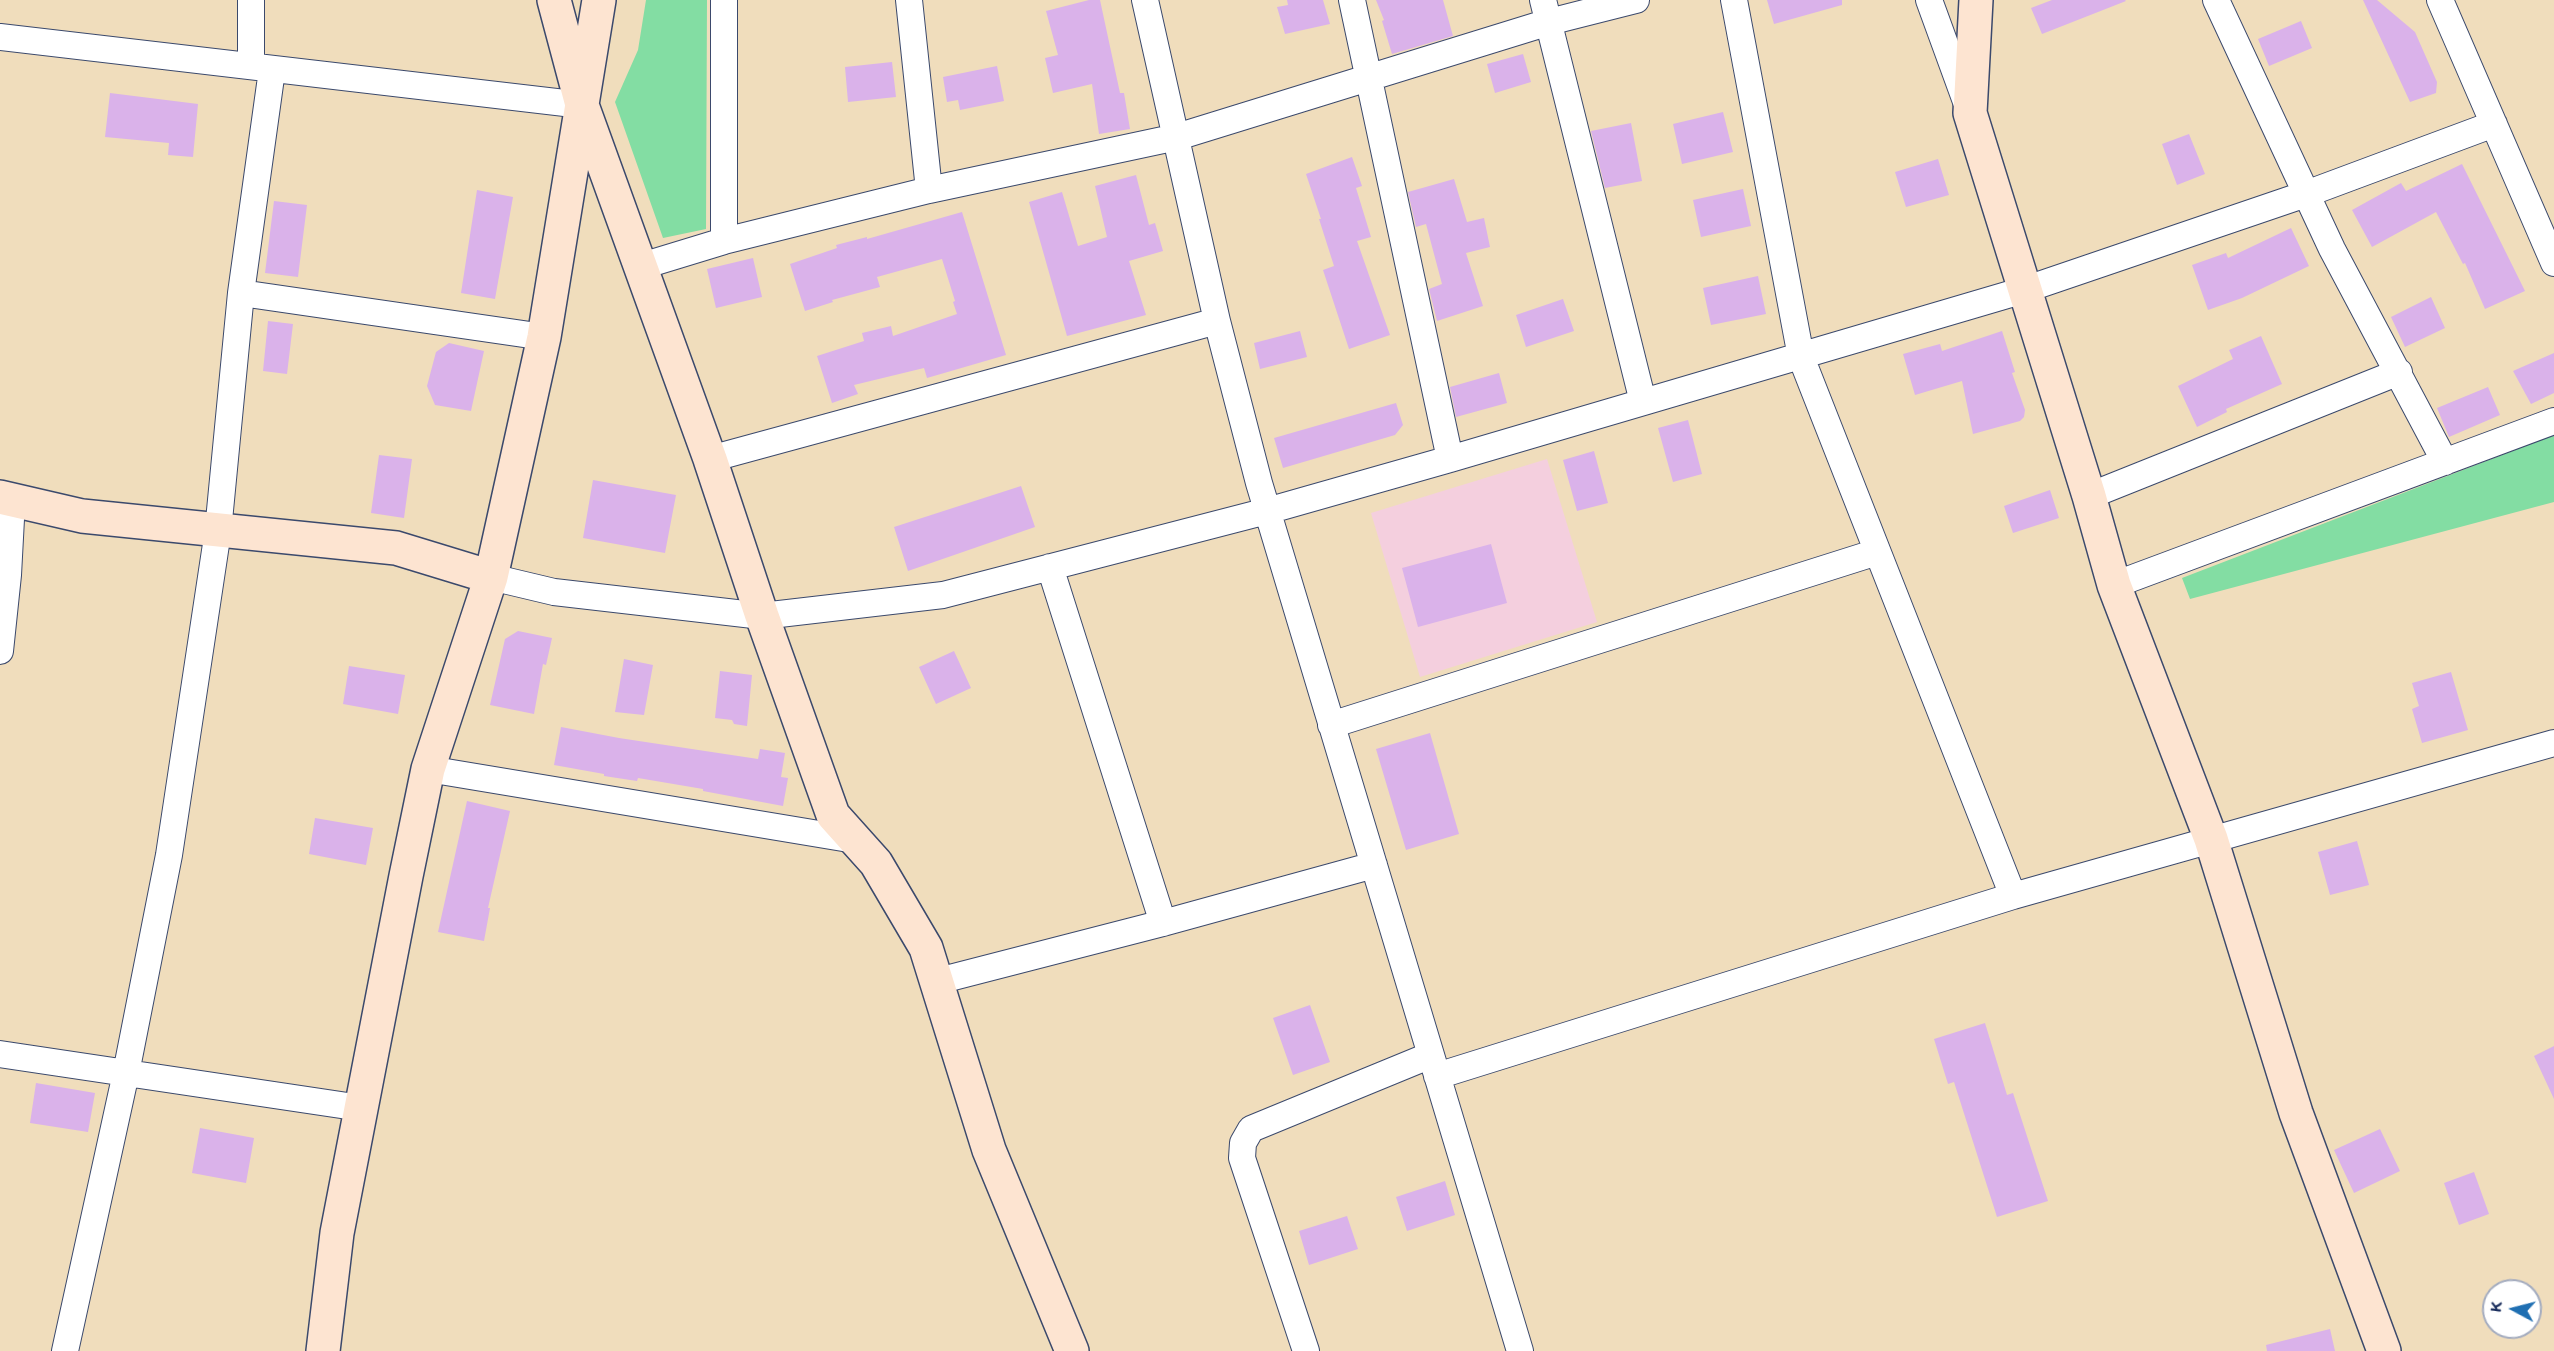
<!DOCTYPE html>
<html>
<head>
<meta charset="utf-8">
<style>
  body { margin:0 }
  #map { position:relative; width:2554px; height:1351px; overflow:hidden; background:#f0ddbc; font-family:Itim,sans-serif }
  canvas { display:block }
  .north { position:absolute; left:2482px; top:1279px; width:60px; height:60px; box-sizing:border-box; background:#fff; border:2px solid #a4acbf; border-radius:50%; rotate:277deg; font-size:16px; font-weight:700; line-height:24px; text-align:center; color:#1b2f5e }
  .north::after { content:''; display:block; margin:auto; width:21px; height:27px; background:#1f6fb2; clip-path:polygon(50% 0,100% 100%,50% 72%,0 100%) }
</style>
</head>
<body>
<div id="map">
<canvas width="2554" height="1351"></canvas>
<div class="north">K</div>
</div>
<script>
const g = document.querySelector('canvas').getContext('2d');
g.lineJoin = 'round';
function fill(path, color) { g.fillStyle = color; g.fill(path, 'evenodd'); }
function stroke(path, color, width, dash) { g.strokeStyle = color; g.lineWidth = width; g.lineCap = dash ? 'butt' : 'round'; g.setLineDash(dash || []); g.stroke(path); }
fill(new Path2D(`
  M1547,459l50,163 -177,55 -49,-164z`), '#f4cfde');
fill(new Path2D(`
  M646,0h61l-1,229 -43,9 -48,-136 23,-52z
  M2554,435v67l-364,97 -8,-21z`), '#83dda3');
fill(new Path2D(`
  M1089,0h11l20,93h4l6,36 -31,5 -7,-50 -39,9 -8,-35 13,-3 -12,-44z
  M1287,0h36l7,24 -45,10 -8,-27 11,-2z
  M1376,0h67l10,36 -61,18 -10,-33 2,-1z
  M1767,0h75v5l-68,19z
  M2052,0h73l1,1 -84,33 -11,-26z
  M2363,0h14l38,32 22,50 -1,11 -26,9z
  M2301,21l11,27 -43,18 -11,-27z
  M1523,54l8,28 -36,11 -8,-29z
  M892,62l4,35 -48,5 -3,-35z
  M997,66l7,35 -44,9 -2,-10 -11,2 -4,-25z
  M110,93l88,11 -5,53 -25,-2 1,-12 -64,-6z
  M1723,112l10,40 -51,12 -9,-40z
  M1631,123l11,58 -37,7 -14,-57z
  M2189,134l16,40 -28,11 -15,-41z
  M1352,157l10,29 -6,2 15,49 -14,4 33,94 -41,14 -26,-79 11,-4 -15,-47h2l-15,-45z
  M1938,159l11,36 -43,12 -11,-35z
  M2462,164l63,127 -40,18 -20,-46 -2,1 -27,-52 -64,35 -20,-37 49,-27 5,8z
  M1136,175l13,50 6,-2 8,28 -34,10 17,54 -79,21 -38,-134 33,-10 16,54 29,-9 -12,-51z
  M1454,179l13,43 17,-4 6,29 -24,6 17,53 -46,15 -8,-32 13,-5 -16,-60 -10,3 -8,-35z
  M1743,189l8,37 -50,11 -8,-37z
  M477,190l36,7 -18,102 -34,-6z
  M274,201l33,4 -9,72 -33,-4z
  M962,212l44,143 -79,23 -3,-10 -70,17 4,9 -26,9 -15,-47 47,-15 -2,-8 29,-7 2,10 64,-22 -4,-12 2,-1 -13,-42 -65,18 3,10 -48,13 1,2 -28,9 -15,-47 47,-16 -1,-3 31,-8v2z
  M2291,228l18,38 -67,32 -34,12 -16,-45 34,-12 2,5z
  M753,258l9,39 -46,11 -9,-39z
  M1758,276l8,38 -55,11 -8,-37z
  M2431,297l14,31 -40,19 -14,-30z
  M1563,299l11,32 -48,16 -10,-32z
  M268,321l25,3 -6,50 -24,-3z
  M1300,331l7,26 -47,12 -6,-26z
  M2002,331l13,41 -3,1 13,37 -1,7 -4,4 -47,13 -11,-53 -47,14 -12,-41 37,-10 2,7z
  M2261,336l21,48 -56,25 1,3 -30,15 -19,-41 55,-27 -4,-9z
  M449,343l35,8 -13,60 -36,-6 -8,-19 9,-34z
  M2554,353v40l-23,11 -18,-33z
  M1499,373l8,30 -51,14 -6,-30z
  M2488,387l12,28 -51,22 -12,-29z
  M1396,403l7,22 -8,10 -112,33 -9,-30z
  M1688,420l14,54 -29,8 -15,-54z
  M1594,451l14,52 -31,8 -14,-51z
  M379,455l33,4 -8,59 -33,-5z
  M593,480l83,15 -11,58 -82,-15z
  M1021,486l14,41 -127,44 -14,-44z
  M2050,490l9,28 -46,15 -9,-27z
  M1491,544l16,59 -89,24 -16,-59z
  M518,631l34,7 -6,27 -3,-1 -9,50 -44,-9 15,-66z
  M954,651l17,37 -35,16 -17,-37z
  M624,659l29,6 -9,50 -29,-3z
  M349,666l56,9 -7,39 -55,-10z
  M720,671l32,4 -5,51 -13,-2 -2,-4 -17,-2z
  M2451,672l17,58 -46,13 -10,-34 7,-3 -7,-23z
  M561,727l58,11 139,21 2,-10 25,4 -4,24 7,1 -5,28 -80,-15v-2l-65,-11 -1,3 -33,-5v-2l-50,-9z
  M1430,733l29,101 -53,16 -30,-101z
  M467,801l43,10 -22,97h2l-6,33 -46,-9z
  M315,818l58,10 -7,37 -57,-11z
  M2357,841l12,44 -39,10 -12,-43z
  M1310,1005l20,57 -37,13 -20,-57z
  M1985,1023l22,72 6,-2 35,108 -51,16 -43,-135 -6,2 -14,-45z
  M2554,1046v53l-20,-43z
  M36,1083l59,10 -7,39 -58,-9z
  M200,1128l54,10 -8,45 -54,-10z
  M2380,1129l20,42 -46,22 -20,-43z
  M2474,1172l15,42 -30,11 -15,-42z
  M1445,1181l10,34 -48,16 -11,-34z
  M1347,1216l11,33 -49,16 -10,-34z
  M2330,1329l5,22h-68l-1,-6z`), '#dab2ea');
const street = new Path2D(`
  M909,0l20,190
  M1145,0l72,321 42,162 261,868
  M1352,0l98,459
  M1543,0l100,402
  M1734,0l67,357 212,539
  M1929,0l39,107
  M2216,0l116,249 113,213
  M2440,0l114,263
  M0,37l582,68
  M251,66v-66
  M724,241v-241
  M642,266l82,-25 205,-51 248,-53 372,-115 87,-22
  M241,293l303,44
  M710,459l507,-138
  M2089,496l310,-124
  M1050,567l113,356
  M491,577l63,15 208,24 181,-21 324,-84 183,-52 574,-169 282,-96 188,-70
  M2114,585l440,-164
  M0,651l8,-76 4,-75
  M1331,725l546,-173
  M428,769l427,71
  M938,981l225,-58 211,-58
  M0,1054l361,54
  M1437,1076l576,-180 541,-153
  M65,1351l61,-278 43,-218 49,-324 23,-238 31,-223
  M1306,1351l-64,-193 1,-15 8,-14 180,-74`);
const secondary = new Path2D(`
  M554,0l28,105 128,354 52,157 71,199 43,48 50,85 63,202 83,201
  M1976,0l-6,113 119,383 25,89 97,254 85,274 88,238
  M0,497l82,19 314,32 95,29
  M323,1351l14,-118 69,-357 22,-107 63,-192 53,-240 55,-337`);
stroke(street, '#3b496c', 28);
stroke(secondary, '#3b496c', 36);
stroke(street, '#fff', 26);
stroke(secondary, '#fde4d1', 33);
</script>
</body>
</html>
